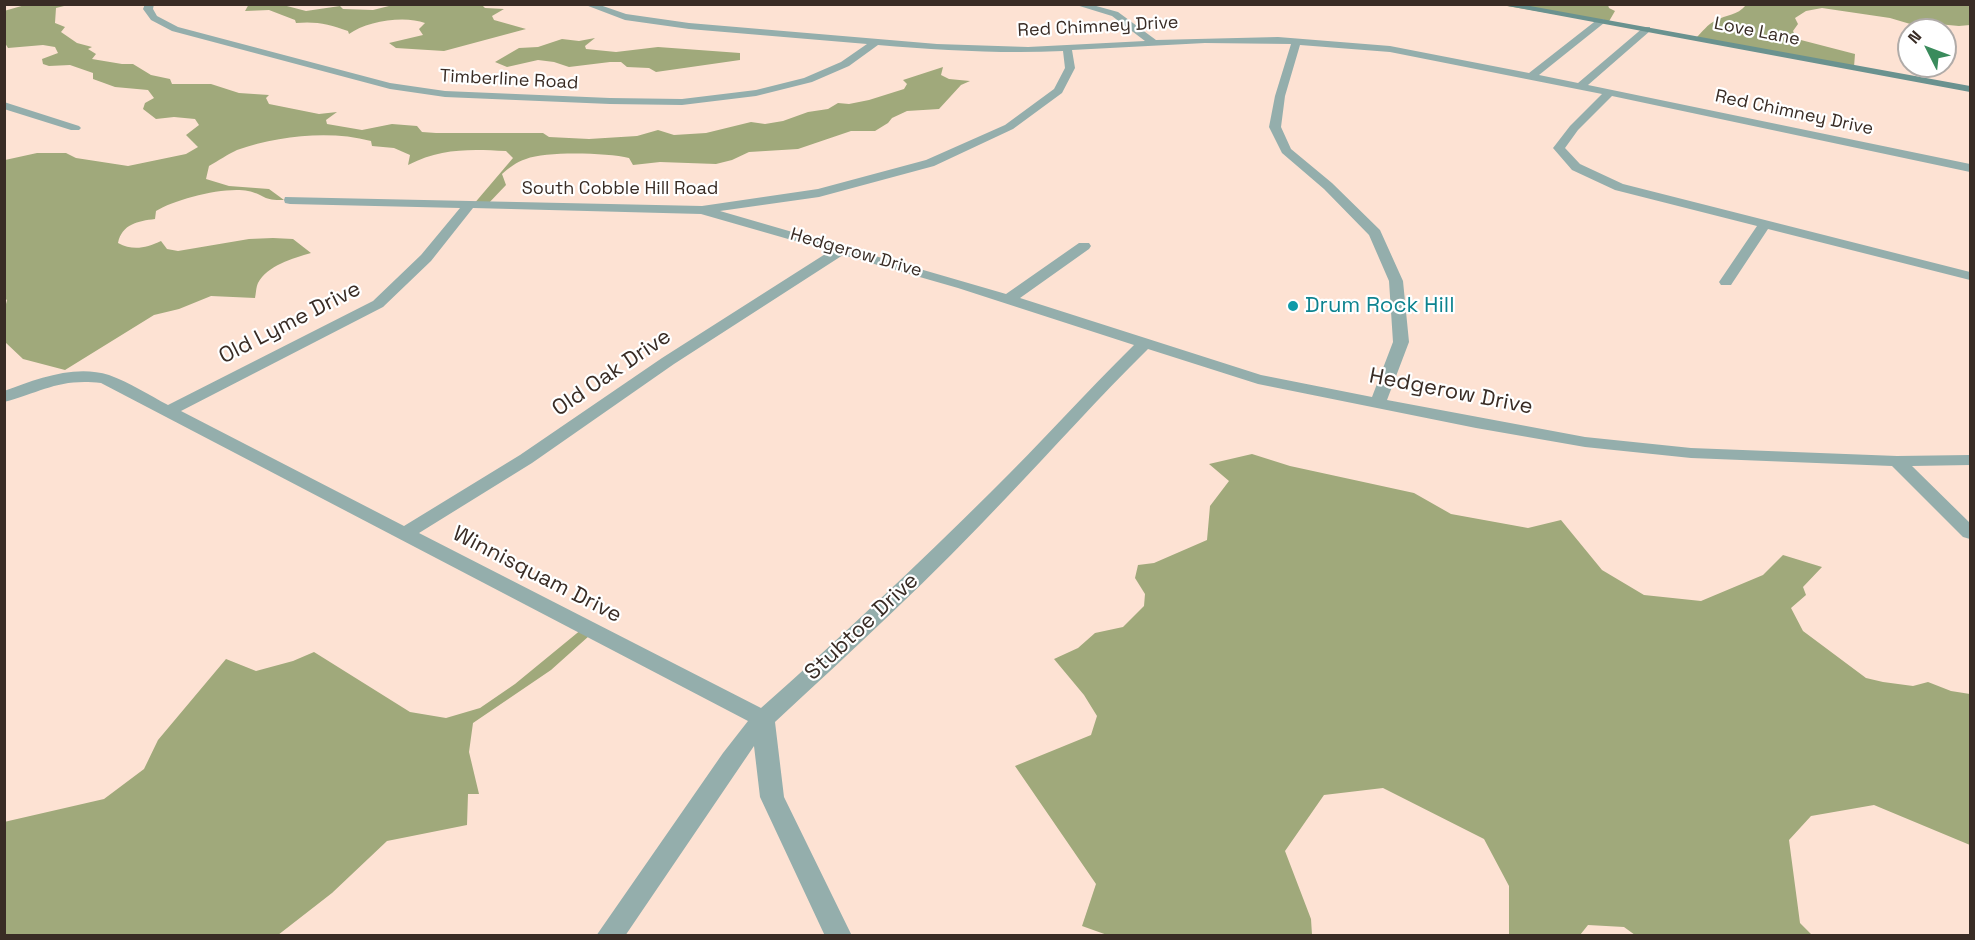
<!DOCTYPE html>
<html>
<head>
<meta charset="utf-8">
<style>
  body { margin:0 }
  #map { position:relative; width:1975px; height:940px; overflow:hidden; background:#fde2d3; font-family:"Space Grotesk",sans-serif }
  canvas { display:block }
  .frame { position:absolute; inset:0; border:6px solid #392c25; pointer-events:none }
  .north { position:absolute; left:1897px; top:18px; width:60px; height:60px; box-sizing:border-box; background:#fff; border:2px solid #b0aba8; border-radius:50%; rotate:312deg; font-size:16px; font-weight:700; line-height:24px; text-align:center; color:#392c25 }
  .north::after { content:''; display:block; margin:auto; width:21px; height:27px; background:#3a8b5c; clip-path:polygon(50% 0,100% 100%,50% 72%,0 100%) }
</style>
</head>
<body>
<div id="map">
<canvas width="1975" height="940"></canvas>
<div class="frame"></div>
<div class="north">N</div>
</div>
<script>
const g = document.querySelector('canvas').getContext('2d');
g.lineJoin = 'round';
function fill(path, color) { g.fillStyle = color; g.fill(path, 'evenodd'); }
function stroke(path, color, width, dash) { g.strokeStyle = color; g.lineWidth = width; g.lineCap = dash ? 'butt' : 'round'; g.setLineDash(dash || []); g.stroke(path); }
function drawText(font, color, halo, rows, align = 'center') {
  g.font = font + ' "Space Grotesk",sans-serif'; g.lineWidth = 4.5; g.setLineDash([]); g.textBaseline = 'middle'; g.strokeStyle = halo; g.fillStyle = color; for (const [text, x, y, turn = 0] of rows) {
    g.save(); g.translate(x, y); g.rotate((+turn || 0) * Math.PI / 180); g.textAlign = isNaN(turn) ? turn : align; if (halo) g.strokeText(text, 0, 0); g.fillText(text, 0, 0); g.restore();
  }
}
fill(new Path2D(`
  M249,4l34,1 23,6 34,-5 3,3 30,1 24,-6 85,1 3,3 19,1 -12,7 2,4 32,9 -82,22 -48,-3 -7,-5 34,-8 -4,-6 6,-6c-20,-8 -59,-2 -76,11l-1,-3c-18,-7 -33,-10 -52,-8l-1,-3 -26,-10 -24,1z
  M25,5h43l-12,3 -1,15 10,4 -4,5 16,11 15,4 -4,2 8,5 -4,5 30,5h11l18,11 19,4 2,5h39l28,9 30,2 -3,3 3,6 50,10 18,-2 -11,8 1,4 35,6 30,-6 25,2 5,6 14,1h107l6,4 40,2 48,-3 21,-6 16,5 32,-2 45,-11 14,2 18,-3 25,-9 20,-3 10,-6 11,1 20,-4 35,-11 3,-5 -4,-4 40,-13 -2,8 8,4 21,2 -9,4 -22,24 -32,2 -15,7 -4,5 -13,8h-24l-53,18 -49,3 -17,8 -16,4 -56,-2 -27,3 -4,-7c-22,-5 -82,-7 -103,1 -10,3 -17,9 -24,15l4,11 -20,21 -13,-1 40,-47 -7,-7c-36,-2 -65,-3 -98,14l2,-10 -16,-7 -22,-2 -1,-5c-42,-11 -93,-5 -134,9 -9,4 -19,11 -28,16l-3,13 23,7 40,3 15,11c-22,1 -20,-6 -36,-9 -22,-5 -73,8 -92,20l-1,8c-17,2 -33,5 -37,24 15,8 28,5 43,-2l6,8 11,2 71,-12 24,-1 20,1 18,14c-18,5 -44,13 -53,30 -2,4 -2,11 -3,15l-44,-2 -32,13 -25,6 -89,55 -42,-11 -18,-17v-34l2,-8 -3,-2 1,-138 32,-7h29l10,5 52,8 58,-12 12,-7 -12,-12 13,-10 -4,-6 -21,-2 -18,2 -13,-10 2,-6 9,-5 -6,-8 -33,-3 -22,-8v-6l-23,-8 -21,1 -6,-2 -1,-5 16,-6 -3,-6 -12,-2 -35,3 -3,-5 -1,-32z
  M1501,5h107l1,3 6,3 -7,12z
  M1746,5h224v20l-11,1 -32,-3 -10,3 -27,-8 -68,-10 -16,3 -11,7 3,6 -5,7 4,8 58,15 -1,13 -158,-29c6,-6 12,-14 19,-17 12,-7 22,-5 31,-16z
  M595,38l-10,8 1,3 30,3 42,-5 82,6v7l-84,12 -7,-4 -22,-1 -6,-5h-11l-41,5 -15,-5 -16,-2 -31,7 -12,-5 24,-14 19,-1 24,-8 17,2z
  M1252,454l38,12 124,27 37,21 77,14 33,-8 41,50 42,25 57,6 62,-26 20,-20 39,12 -19,20 3,8 -15,13 12,23 63,47 17,4 30,4 15,-4 23,9 19,3v151l-96,-40 -63,11 -22,24 11,83 12,12h-177l-11,-8 -36,-2 -8,10h-71v-49l-25,-47 -101,-51 -59,7 -39,56 26,68 1,16 -202,1 -28,-10 14,-42 -81,-118 76,-31 6,-19 -13,-21 -30,-36 24,-11 17,-15 28,-6 21,-21 1,-12 -10,-16 3,-13 16,-2 53,-23 3,-34 19,-25 -20,-17z
  M582,629l7,7 -38,34 -78,53 -4,29 10,42h-11l-1,31 -80,16 -55,52 -54,42h-273l-1,-113 100,-23 40,-30 14,-29 68,-81 30,12 37,-10 21,-9 96,60 36,6 34,-10 35,-24z`), '#a0a97b');
fill(new Path2D(`
  M145,4h9l-1,5 4,7 21,11 212,56 55,8 165,7 72,1 74,-9 48,-12 37,-16 26,-18 -178,-15 -64,-9 -42,-16h14l29,10 63,9 248,21 91,3 117,-6 -33,-25 -39,-12h16l29,8 38,28 122,-3 112,9 139,27 69,-54h6v4l-65,52 39,8 66,-56h6v4l-62,54 382,79v8l-358,-76 -34,34 -13,18 15,16 43,20 347,88v8l-202,-51 -37,56h-10l-2,-3 38,-56 -142,-36 -43,-20 -19,-22 17,-22 32,-32 -212,-42 -90,-7 -15,51 -4,31 10,22 41,34 48,47 23,51 6,61 -22,58 198,37 106,11 206,8 73,-1v10l-58,1 58,57v16l-7,-2 -71,-71 -201,-8 -106,-11 -109,-19 -218,-44 -110,-35c-49,48 -94,99 -141,148 -74,79 -153,152 -232,225l9,75 68,139h-27l-65,-139 -6,-51 -129,190h-29l127,-183 25,-32 -647,-338c-42,-5 -59,9 -97,19v-11c32,-12 71,-27 105,-16 20,7 40,20 59,30l205,-104 48,-46 39,-47 -170,-4 -5,-1 -1,-3 1,-3 417,9 116,-17 108,-29 79,-35 49,-36 11,-21 -2,-17c-62,3 -123,-1 -185,-6l-29,21 -37,16 -56,14 -74,9 -72,-1 -165,-7 -55,-8 -218,-58 -21,-11 -8,-11zM1205,43l86,1 -16,52 -6,31 13,26 42,36 45,46 20,46 4,61 -21,55 -111,-22 -241,-77 69,-49 2,-3 -2,-3h-10l-73,51 -286,-83 99,-14 115,-31 79,-37 49,-36 13,-25 -3,-18zM473,208l228,6 129,37 -168,107 -142,97 -116,71 -223,-115 202,-104 48,-46zM843,255l115,33 176,57c-49,48 -94,99 -143,147 -75,74 -151,146 -230,216l-342,-175 113,-70 142,-99z
  M4,102l75,24 2,2 -2,2h-8l-67,-21z`), '#94aeac');
fill(new Path2D(`
  M1497,4h22l451,82v6z`), '#6a928f');
for (const [x, y, r, color] of [
  [1293,306,6,"#0f9aa8"]
]) { const dot = new Path2D(); dot.arc(x, y, r, 0, 2 * Math.PI); g.fillStyle = color; g.fill(dot); stroke(dot, '#fff', 2); }
drawText('18px', '#392c25', '#fff', [
  ["Red Chimney Drive",1098,27,-3],
  ["Love Lane",1757,32,11],
  ["Timberline Road",509,80,3],
  ["Red Chimney Drive",1794,113,12],
  ["South Cobble Hill Road",620,189],
  ["Hedgerow Drive",856,253,16]
]);
drawText('22px', '#0d838f', '#fff', [
  ["Drum Rock Hill",1305,306]
], 'left');
drawText('22px', '#392c25', '#fff', [
  ["Old Lyme Drive",290,323,-27],
  ["Old Oak Drive",612,373,-34],
  ["Hedgerow Drive",1451,392,11],
  ["Winnisquam Drive",537,575,27],
  ["Stubtoe Drive",862,627,-43]
]);
</script>
</body>
</html>
